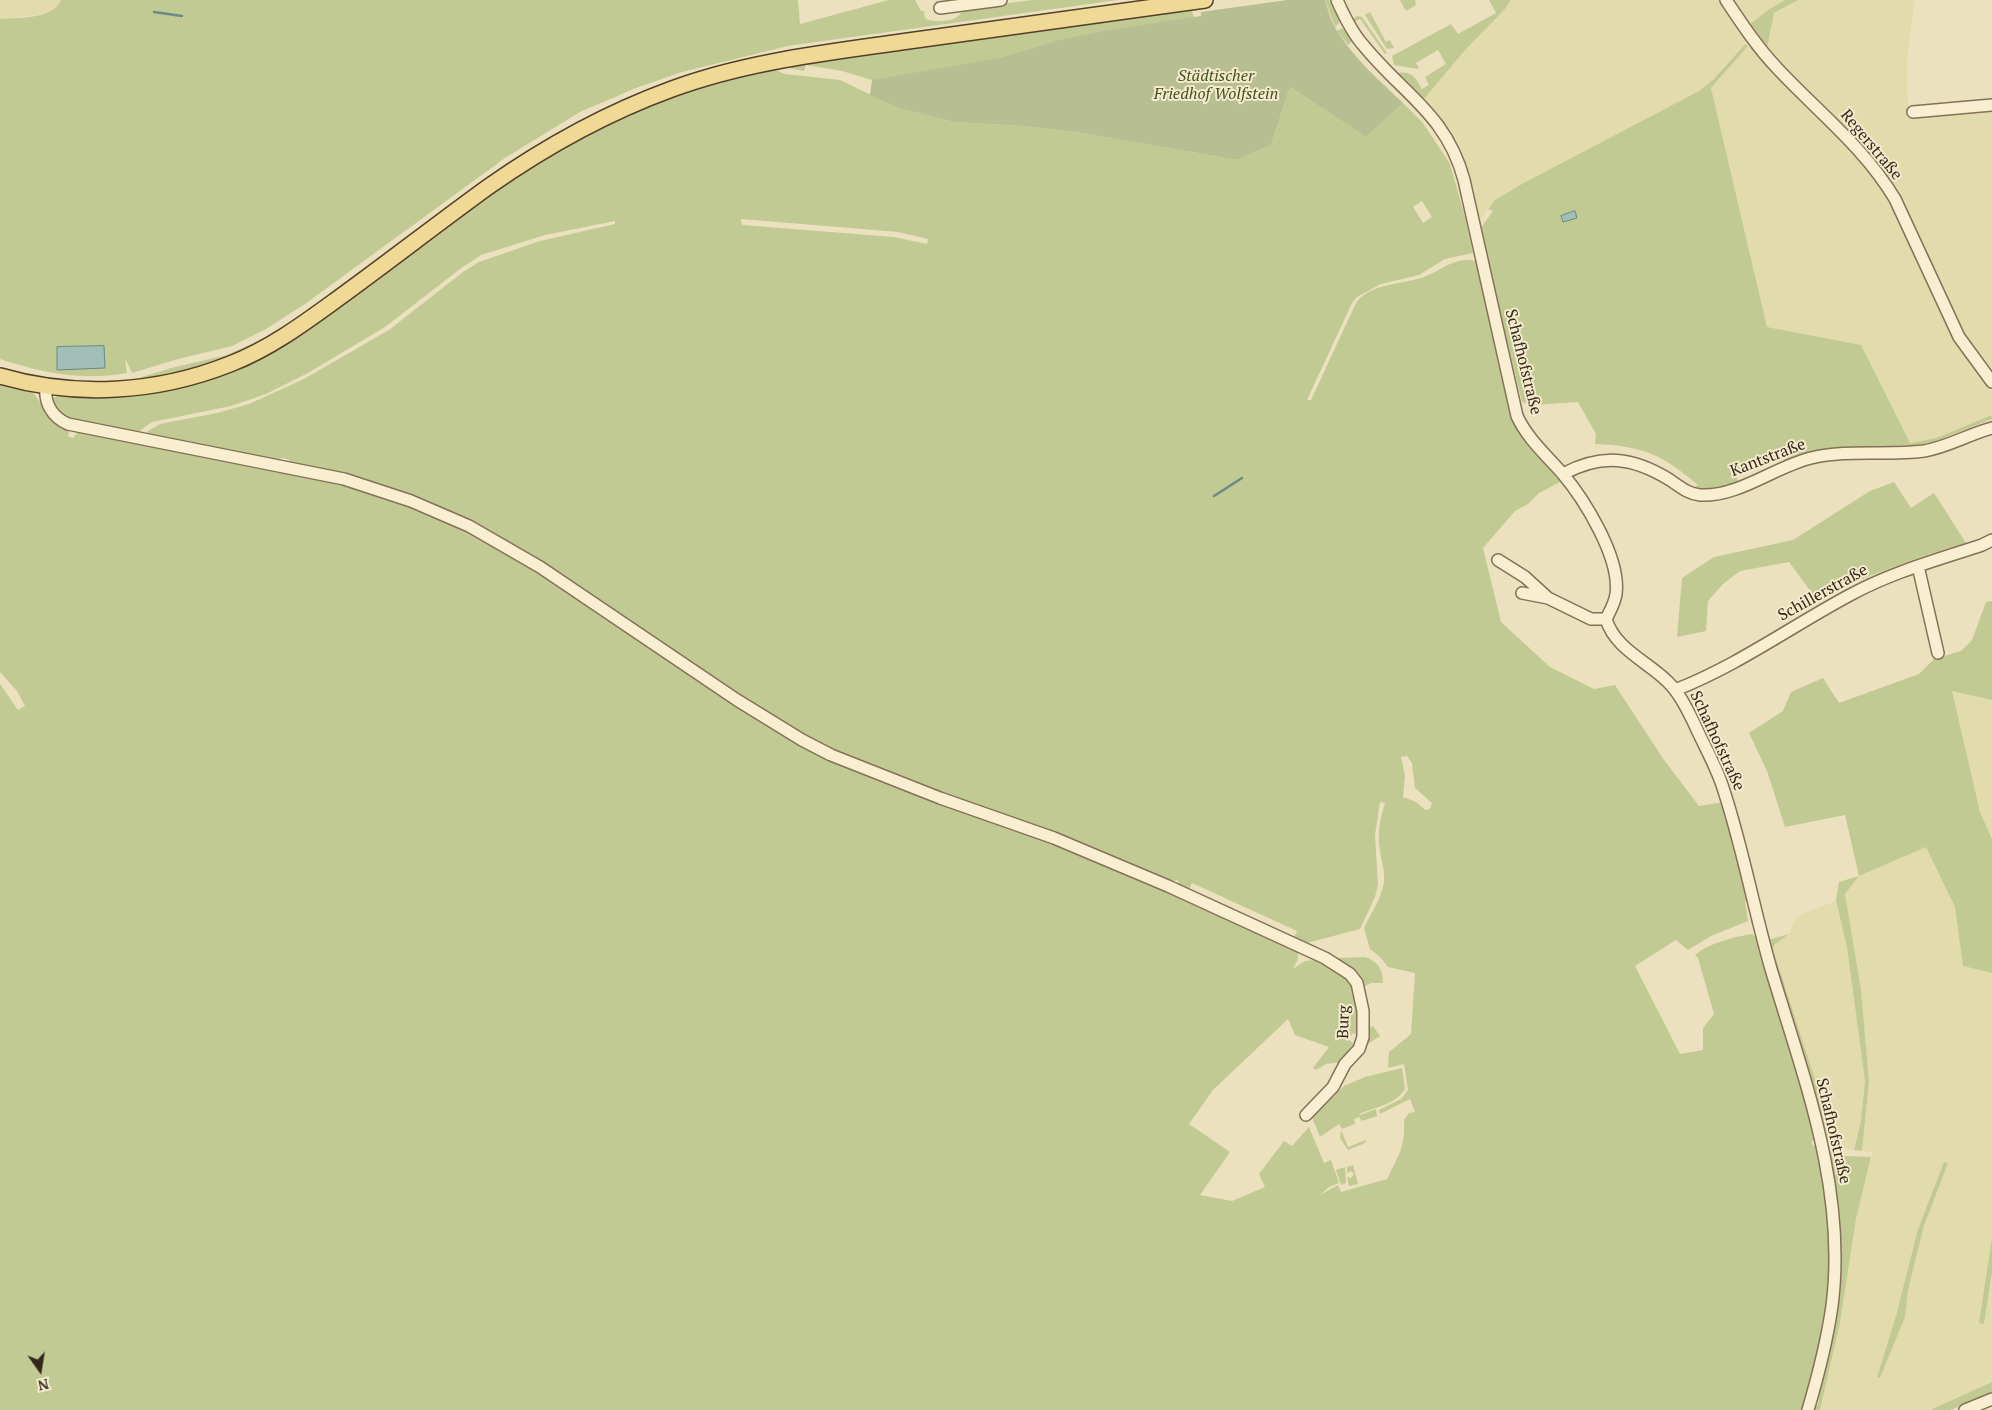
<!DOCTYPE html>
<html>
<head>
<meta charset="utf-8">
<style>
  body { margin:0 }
  #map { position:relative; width:1992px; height:1410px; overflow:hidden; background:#ece1be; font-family:"PT Serif",serif }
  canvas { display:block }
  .north { position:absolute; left:15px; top:1345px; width:50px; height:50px; -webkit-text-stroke:4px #f4ebcd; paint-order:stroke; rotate:167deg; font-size:14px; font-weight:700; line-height:20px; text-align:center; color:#34281c }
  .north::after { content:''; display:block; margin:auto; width:18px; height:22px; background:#34281c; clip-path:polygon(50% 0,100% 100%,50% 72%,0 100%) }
</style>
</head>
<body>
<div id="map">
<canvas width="1992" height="1410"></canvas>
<div class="north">N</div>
</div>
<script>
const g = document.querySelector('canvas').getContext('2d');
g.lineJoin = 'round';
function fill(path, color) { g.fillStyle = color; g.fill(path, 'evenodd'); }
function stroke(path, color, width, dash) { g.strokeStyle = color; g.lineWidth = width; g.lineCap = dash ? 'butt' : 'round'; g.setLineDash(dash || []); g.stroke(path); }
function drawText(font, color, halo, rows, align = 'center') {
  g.font = font + ' "PT Serif",serif'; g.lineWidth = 4; g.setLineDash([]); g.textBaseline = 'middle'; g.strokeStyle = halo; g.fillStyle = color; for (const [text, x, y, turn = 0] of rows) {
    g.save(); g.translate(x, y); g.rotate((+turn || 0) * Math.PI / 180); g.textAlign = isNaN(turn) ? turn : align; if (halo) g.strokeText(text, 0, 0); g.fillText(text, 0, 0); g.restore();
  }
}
fill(new Path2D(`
  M0,0h61l-5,8 -7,4 -12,3 -37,4z
  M1511,0h209l26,38v4l-32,37 -15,12 -193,102 -16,12 -11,17 -12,-55 -6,-19 -10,-18 -28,-30 43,-51 39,-40z
  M1733,0h52l-17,10 -19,15z
  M1798,0h117l-8,57v33l3,26 82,-7v265l-21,-28 -16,-28 -49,-110 -25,-43 -18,-21 -96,-96 7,-35z
  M1749,45l3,1 31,37 61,61 34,39 12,21 25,50 32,72 14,24 31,42v23l-56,23 -26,5 -49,-98 -94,-18 -56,-239z
  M1952,691l40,9v139l-12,-27z
  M1926,847l29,60 8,59 29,7v265l-12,85 4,1 8,-52v110l-62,28h-110l20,-87 16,-104 17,-67 -11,-1 7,-70 -8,-91 -16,-95 14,-19zM1944,1162l4,2 -24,62 -16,64 -3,27 -25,61 -3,-2 19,-60 22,-87z
  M1836,901l11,46 18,134 -4,40 -7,29 -12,-2 -8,-4 -5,-21 -56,-175 1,-3 15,-11 6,-15 7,-5z`), '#e2dbac');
fill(new Path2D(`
  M61,0h737l2,24 89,-24h26l6,11h3l1,7c6,5 27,4 33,-2 3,-2 4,-5 5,-7l69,-9h86l-330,46 -106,26 -46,16 -56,24 -75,46 -200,146 -39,25 -34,17 -54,13 -46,14 -7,-15 2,15c-46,8 -83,0 -127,-14v-340c19,-2 52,1 61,-19z
  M1325,0h4l11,22 -5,5z
  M1400,0h15l1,5 -10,6z
  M1489,0h22l-6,9 -39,40 -43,51 -28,-26c16,-5 20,3 27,15l7,-4 -4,-8 21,-13 -8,-14 -22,13 3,5 -2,1 -23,-4 -2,-9 59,-32 7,10 38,-21z
  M1785,0h13l-24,13 -7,35 -18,-23 19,-15z
  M1117,5l-337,49 19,-6 73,-11z
  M1191,8l3,9 -9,2 1,9 -314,57v-5l-30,-9 -36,-6 -2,6 -20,-4 1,-2z
  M1370,12l16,30 4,-2 4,8 -7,1 -22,-34z
  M1357,16l5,1 25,36 -2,1 -25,-35 -6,3 -1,-3z
  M1342,28l11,13 -5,4 -11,-14z
  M1745,44l3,2 -37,42 56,239 94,18 49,98 26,-5 56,-23v4l-61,24 -17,2 -76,3 -16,2 -37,11 -4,-6 -46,17 3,10 -28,6h-17l5,-3c-36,-31 -56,-39 -103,-41l1,-10 -18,-32 -43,3 -13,-3 -42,-173 13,-18 -5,-2 7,-9 27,-16 177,-93 15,-12z
  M774,68l6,4 5,2 55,6 58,28 55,14 70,4 53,6 161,28 34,-15 19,-58 76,50 37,-34 20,20 27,41 15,53 8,36 -28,6 -26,16 -38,9 -24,13 -5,6 -45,97h4l44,-95c11,-21 47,-21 66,-27 19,-6 33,-22 55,-17l42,169 42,52 -21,11 -11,11 -13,7 -32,37 18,74 49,45 44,22 21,-4 49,75 35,46 25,-4 25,98 -4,1 3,20 -37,15 -23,14 -12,-10 -41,26 45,88 23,-4v-22l11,-14 -16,-56 -3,-3c14,-12 39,-18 57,-21l7,5 58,198 -5,4v4l6,2 12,78v31l-4,63 -22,91h-1804v-726l18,26 7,-4 -8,-15 -17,-19v-288l32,7 17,24 21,15 -2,6 5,2 5,-6 201,41 11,-9 -1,-4 -6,-2 -8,2 -127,-25v-4l12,-7 57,-11 32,-9 55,-25 85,-49 74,-58 16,-10 61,-21 75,-17v-3l-70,14 -64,20 -21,14 -75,58 -77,46 -42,21 -35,12 -79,16 -15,11 -68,-14 -11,-7 -5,-13 6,-5 178,-27 320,-218 94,-47 46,-16zM1422,201l10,16 -9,6 -10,-16zM741,219l157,13 30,7 -1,5 -33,-7 -152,-12zM1407,756l5,7 3,25 17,15 -2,6 -5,1 -9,-8 -13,-5 2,-21 -4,-19zM1380,802l5,1c-5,15 -8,32 -5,47 1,10 5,21 4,31 -2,17 -13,32 -20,47l6,21 10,8 8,10 27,6 -4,61 -22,18 -1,16 16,-4 4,26 -7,9 -22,11 1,4 30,-15 5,13 -6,1 -5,7c2,25 -6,37 -17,59l-46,13 -3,-7 -18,10 9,-8 10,-4 -8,-23 -7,3 -15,-36 -17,19 -8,-5 -25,33 6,13 -33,14 -32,-6 30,-43 -41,-28 24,-34 75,-71 7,16 34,12 -16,21 3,2 10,-6 15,-2 16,-15 -9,-8 5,-6 6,4 -3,-46 -8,-11 -32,-19c-10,-3 -16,3 -23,8l5,-10v-6l-135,-62 4,-9 11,-2 1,6 9,6 4,-9 105,48 -4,9 10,4 57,-15 15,-32 3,-12 -3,-50z
  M389,250h2c-40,31 -81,63 -124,89 -40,24 -89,37 -135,41l39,-12 56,-13 37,-17 31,-20z
  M1894,482l17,26 23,-15 32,50c-52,15 -101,33 -149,57l-28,-38 -49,9 -17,13 -15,17 -2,30 -29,6 5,-59 32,-21 79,-17 77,-49z
  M1992,601v99l-40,-9 28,121 12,27v134l-29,-7 -8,-59 -29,-60 -67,29 -14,18 16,96 8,91 -7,70 -8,-1 7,-29 4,-40 -18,-134 -11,-46 3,-19 20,-6 -14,-61 -60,12 -18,-56 -18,-38 34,-22 8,-19 32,-14 16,25 80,-29 15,-15 27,-8 11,-11 14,-38z
  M1789,934l-15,11 -1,4 56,174 5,21 -6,-2c-17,-68 -41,-134 -60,-202z
  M1365,957c13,4 18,13 18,26h-12l-8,4 -28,-29z
  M1373,1026l7,10 -12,8 -2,-2 1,-13z
  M1402,1068l3,21c-10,16 -30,18 -46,25l1,1 16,-6 1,7 -15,5 -3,-4 -5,2 1,5 -13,5 -3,-5 -19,13 -8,-20 32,-31 21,-9z
  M1341,1130l7,17 18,-7 -1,3 -17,7 -8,-12z
  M1829,1151h5l12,5 25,1 -15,62 -16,104 -20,87h-7l1,-3 4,-2 1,-7 -3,-2 18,-72z
  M1944,1162l4,1 -24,63 -16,64 -3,27 -25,61 -3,-1 19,-61 22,-87z
  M1353,1165l5,19 -9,2 -2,-9 4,1 3,-4 -3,-3 -4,2v-6z
  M1345,1167l1,16 -5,2 -5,-15z
  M1992,1238v34l-8,52 -5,-1z
  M1992,1382v10l-41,18h-21z`), '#c1ca93');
fill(new Path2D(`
  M1287,0h38c3,10 6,21 11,29 17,29 43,51 67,74l-37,34 -76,-50 -19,58 -34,15 -161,-28 -53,-6 -70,-4 -55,-14 -28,-13 2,-15 128,-22 60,-18 43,-9 98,-15v-4z`), '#b7be92');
const water = new Path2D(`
  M1575,211l2,7 -14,4 -2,-6z
  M104,346l1,22 -48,2v-23z`);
fill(water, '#a1beb7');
stroke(water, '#698b84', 1);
stroke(new Path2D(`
  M154,12l28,4
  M1214,496l28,-18`), '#698b84', 2.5);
const minor = new Path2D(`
  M1337,0c7,16 15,33 27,46 39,48 83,69 100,134l53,236c10,22 29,39 45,57 22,26 59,85 54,121 -1,9 -6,17 -10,25 9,30 41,42 62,63 11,11 18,25 25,39 10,23 24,46 31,70 19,58 30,119 47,178 33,110 76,220 61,337 -5,35 -14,70 -24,104
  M1726,0c16,24 31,47 51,68 40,43 87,79 118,131l64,138 33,45
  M940,8l61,-8
  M1913,112l79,-7
  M46,385c-2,18 6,32 22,39l276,55 67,22 58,25 71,41 197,133 65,40 29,15 109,43 114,40 114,48 157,72 25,16 7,9 6,28v26l-4,12 -14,15 -12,23 -27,28
  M1563,474c39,-21 70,-17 107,6 9,6 18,14 30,15 39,2 74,-28 111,-37 37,-9 75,-2 113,-7 24,-4 45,-17 68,-23
  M1498,560l27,17 23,21
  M1918,566l20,87
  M1522,593l26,5 43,21h15
  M1675,690c62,-24 117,-64 175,-95 42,-23 87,-35 132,-50l10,-5
  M1965,1410l27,-11`);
const major = new Path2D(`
  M0,376c76,22 157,17 230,-12 39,-15 73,-40 106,-64 51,-37 101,-76 152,-113 57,-40 118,-74 184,-98 73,-27 152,-36 229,-47 102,-15 203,-28 304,-42`);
stroke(minor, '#847157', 14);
stroke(major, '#523f2c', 18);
stroke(minor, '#f8eed1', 11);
stroke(major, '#f0d895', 15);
drawText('italic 16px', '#425023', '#f4ebcd', [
  ["Städtischer",1216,76],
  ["Friedhof Wolfstein",1216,94]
]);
drawText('16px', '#34281c', '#f4ebcd', [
  ["Regerstraße",1871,145,50],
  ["Schafhofstraße",1523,362,76],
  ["Kantstraße",1768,458,-21],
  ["Schillerstraße",1823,593,-29],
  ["Schafhofstraße",1717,741,65],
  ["Burg",1344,1022,-88],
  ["Schafhofstraße",1833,1131,77]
]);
</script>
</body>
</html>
